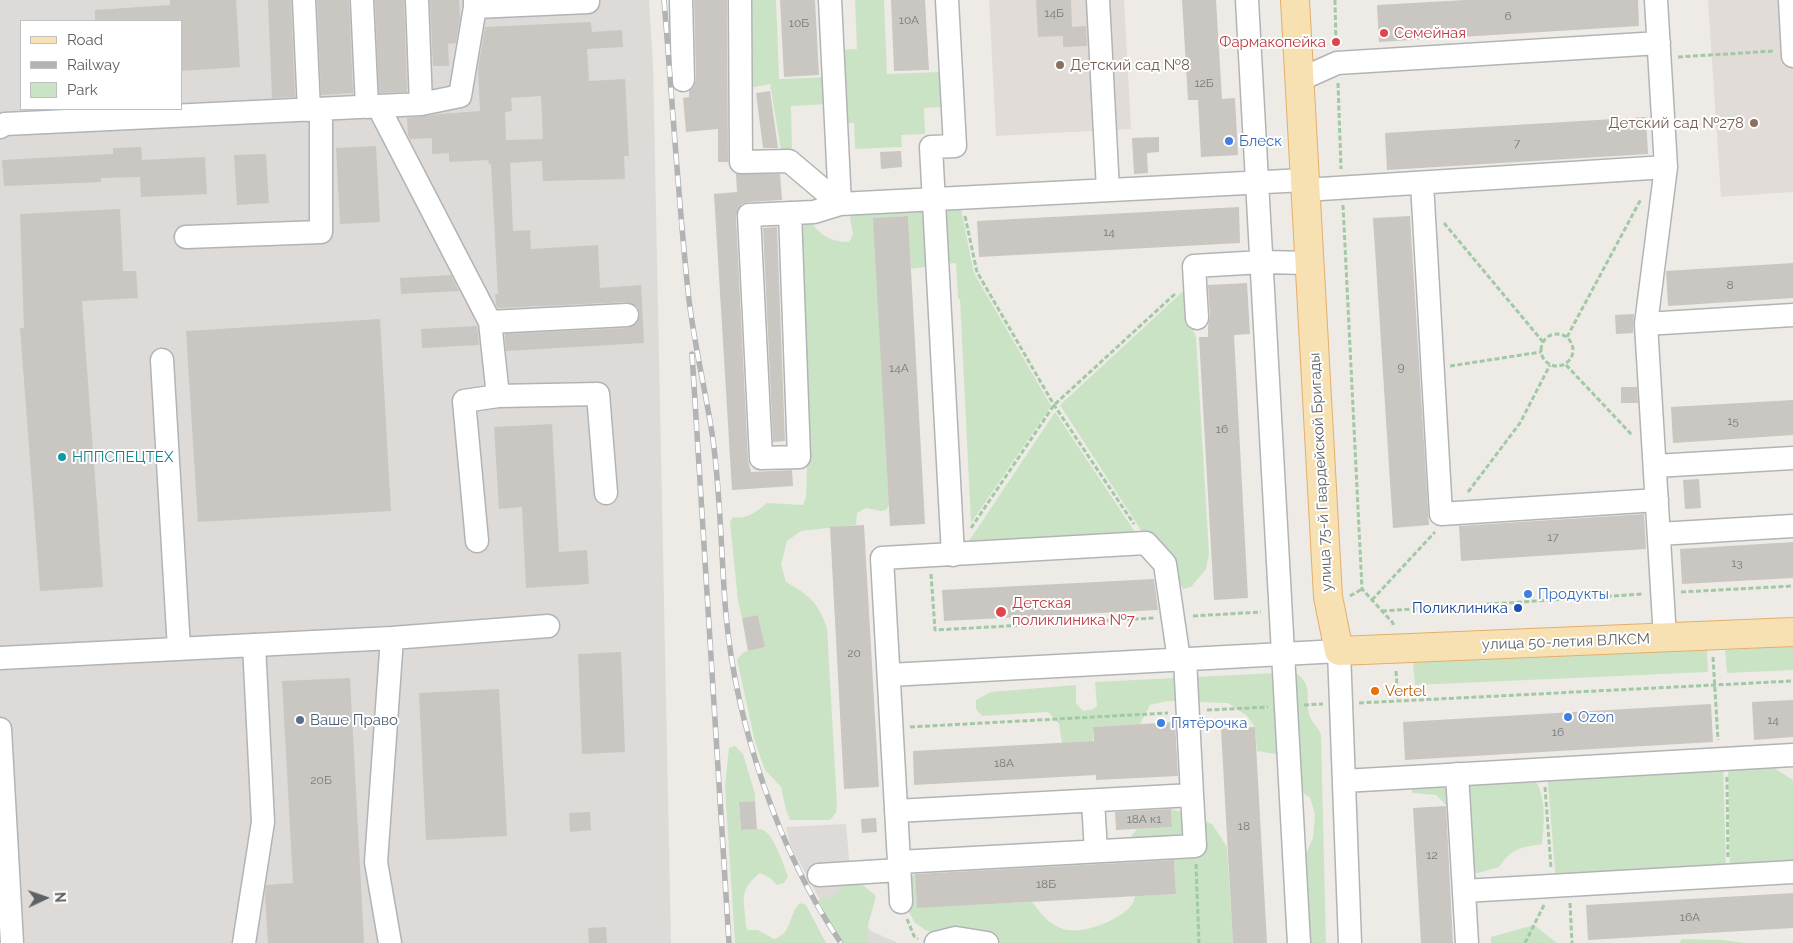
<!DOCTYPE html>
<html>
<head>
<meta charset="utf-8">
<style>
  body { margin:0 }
  #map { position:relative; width:1793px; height:943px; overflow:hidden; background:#eeebe6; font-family:Raleway,sans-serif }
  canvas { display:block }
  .legend { position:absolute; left:20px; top:20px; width:162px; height:90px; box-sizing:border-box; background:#fff; border:1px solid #bec0c1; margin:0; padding:6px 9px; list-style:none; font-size:15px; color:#5d6265 }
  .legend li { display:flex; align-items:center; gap:10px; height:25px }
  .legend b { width:25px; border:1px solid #bec0c1 }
  .north { position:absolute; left:20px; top:873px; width:50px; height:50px; -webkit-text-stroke:4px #fff; paint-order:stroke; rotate:87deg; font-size:14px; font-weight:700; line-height:20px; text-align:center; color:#5d6265 }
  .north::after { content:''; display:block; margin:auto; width:18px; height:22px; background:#5d6265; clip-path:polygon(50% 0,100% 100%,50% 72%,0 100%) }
</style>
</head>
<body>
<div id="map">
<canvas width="1793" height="943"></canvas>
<ul class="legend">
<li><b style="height:6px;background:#f7e1b2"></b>Road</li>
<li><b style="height:6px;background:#b2b3b3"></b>Railway</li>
<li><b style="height:14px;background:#cae3c5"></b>Park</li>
</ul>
<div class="north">N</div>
</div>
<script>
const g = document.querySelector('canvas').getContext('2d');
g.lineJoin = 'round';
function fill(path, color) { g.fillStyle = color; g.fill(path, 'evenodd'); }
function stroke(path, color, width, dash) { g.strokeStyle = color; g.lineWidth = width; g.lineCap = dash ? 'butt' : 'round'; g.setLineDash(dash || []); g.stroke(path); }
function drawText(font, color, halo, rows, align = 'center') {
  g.font = font + ' Raleway,sans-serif'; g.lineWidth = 4; g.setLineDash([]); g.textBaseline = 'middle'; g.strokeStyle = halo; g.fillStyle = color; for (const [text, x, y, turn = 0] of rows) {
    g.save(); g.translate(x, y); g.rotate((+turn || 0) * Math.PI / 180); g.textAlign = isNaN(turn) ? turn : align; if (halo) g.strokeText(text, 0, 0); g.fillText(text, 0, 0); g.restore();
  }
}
fill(new Path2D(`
  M0,0h649l4,65 18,878h-671zM21,21h160v88h-160z
  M846,824l7,81 18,26 27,12h-52l-15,-23 -40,-73 -5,-20z`), '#dddad8');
fill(new Path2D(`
  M989,0h135l7,129 -135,7z
  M1708,0h85v192l-72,5z`), '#e1dcd7');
fill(new Path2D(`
  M749,0h27l3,79 49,-2v27l-37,2 1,49 -10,1 -12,-72 -20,4z
  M855,0h29l3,74 52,-2 2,35 -17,1 1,26 -24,1 1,12 -47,2 -1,-26h-13l-4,-73 20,-1z
  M959,200l15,73 77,133 -80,117 -11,-224h-2l-2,-36 -16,1 -4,-62z
  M923,209l8,41 -6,17 -14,2 -3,-53 -34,2 15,287 -3,5 -5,1 -15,-3 -9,5 -1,12 -55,6 -14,10 -6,24 5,17c23,13 32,20 41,46l10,176 -1,9 -6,7h-40l-4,-10 -5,-23 -16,-17 -10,-28 -18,-83 7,-7 21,-5 -7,-32 -16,3 -4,-17 -8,-79 3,-5c14,3 24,-6 34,-14l36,2 3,-8 2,-58 -9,-215 8,-4c6,3 7,7 12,11 7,8 20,11 30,11l4,-8 -3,-15 1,-8z
  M1192,283l-5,33 9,21 13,217 -3,15 -15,18 -8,2 -10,-18 -25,-30 -88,-136z
  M1055,412l86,129 -176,6z
  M1793,646v24l-66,3 -2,-23z
  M1707,649l1,23 -293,13 -2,-23z
  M1295,672c22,16 7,28 16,47 3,6 8,9 10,16l5,208h-35l14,-87 8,-18 2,-24 -5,-16 -11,-8 -4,-23 -20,-13 -18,-3 -2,-24 -8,-11 -19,-13 -61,-2 -17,4 -10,19 -47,3v14l-31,2 -3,-19 -11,-12 -66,4 -6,-7v-9l15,-8 85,-7v18l7,8 10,-2 4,-3 -2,-24z
  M735,746l8,8 12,40v7l-16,1 2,28c7,0 17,-3 24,1 9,6 20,36 23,46l-4,6 -7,2 -7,-7 -10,-5c-23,18 -15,28 -14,54l2,3h10l16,9c19,-6 13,-23 26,-36l6,2 20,38h-91l-10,-157 4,-38z
  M1728,760h33l32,20v90l-63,3z
  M1723,761l3,111 -170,11 -9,-112z
  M1529,777c3,2 7,5 9,8 8,17 6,41 4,59 -22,4 -30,4 -43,23l-21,6 -19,-2 -10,-63 -13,-13 -24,-2v-7z
  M1171,809l14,4 27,11 15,23 6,96h-266l-20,-9 -20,-3 -12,-8 -7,-13 -2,-31 9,-5 2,33 115,-5c9,11 16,22 31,27 20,6 54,-8 67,-22 3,-3 4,-7 5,-11l41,-2 -2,-34 -251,13v-8l201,-19 13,-17 35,-2z
  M857,880l19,16 -10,36 3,11h-25l-16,-23 -10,-20 18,-5 3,-6 -1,-7z
  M1534,925l23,18h-66v-6z
  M1682,939l41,1 22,3h-66z`), '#cae3c5');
fill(new Path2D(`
  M170,0h66l4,67 -59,4v-50h-86v-11l75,-5z
  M268,0h23l4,97 -23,1z
  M317,0h32l4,93 -32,2z
  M375,0h29l3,92 -28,1z
  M430,0h29l1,18 -4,25 -8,1 1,22h-16z
  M694,0h33l1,162h-10v-33l-32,3 -3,-34 6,-1v-6l5,-4 2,-7z
  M780,0h35l4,75 -35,2z
  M891,0h34l4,70 -35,1z
  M1036,0h35l1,27 14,-1 1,20 -24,1v-11l-25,1z
  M1182,0h34l6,99 13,-1 3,57 -37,2 -3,-57h-10z
  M1465,0h173l1,26 -260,16 -2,-37z
  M591,22l1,10 30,-2 1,17 -36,2 2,32 36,-2 4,77h-5l1,23 -82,2 -1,-20 -32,2 3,68 17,-1 1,19 67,-4 2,43 41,-3 3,58 -138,8 -1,-17 123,-6 6,-2 4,-5 2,-7 -2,-7 -5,-3 -7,-2 -128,6 -2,-3 -1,-11h3l-7,-130h-2l-1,-4 -39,2v-9l-17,1v-16l-22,1 -2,-4 -1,-17 33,-4 40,-3 -2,-42 7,-42zM541,96l2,43 -37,1 -1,-28 7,-1 -1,-13z
  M770,91l8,57h-15l-7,-55z
  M1646,117l2,37 -261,16 -2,-37z
  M1159,137v15l-12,1 1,20 -14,1 -2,-36z
  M376,146l4,76 -40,2 -4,-76z
  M141,147l1,13 63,-3 2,37 -66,3 -1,-20 -39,1v4l-97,4 -2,-26 111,-6v-6z
  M901,151l1,16 -21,2 -1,-17z
  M266,154l3,49 -32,2 -3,-50z
  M736,174h44l2,26 -34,2 -6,2 -4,5 -2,7 12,243 3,13 41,-2 1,16 -61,4 -18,-296 23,-2z
  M1239,207l1,36 -261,14 -2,-36z
  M120,209l3,62h13l2,27 -56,3 21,286 -63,4 -20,-263h4l-4,-114z
  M908,216l17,308 -35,2 -17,-308z
  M1410,216l19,309 -36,3 -20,-310z
  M777,227l8,214 -12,1 -10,-214z
  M1793,263v35l-125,8 -2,-35z
  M451,275l8,16 -58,3 -1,-16z
  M1247,283l3,51 -16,1 14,263 -34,2 -15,-263h9v-12l2,-8 -2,-32z
  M1634,314l-1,19 -17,1 -1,-19z
  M380,319l11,192 -193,11 -12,-191z
  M477,326l2,19 -57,3 -1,-19z
  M1621,387h16l1,16h-17z
  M1793,400v35l-120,8 -2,-36z
  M552,424l7,128 28,-2 2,34 -63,4 -4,-81 -23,2 -5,-82z
  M1699,479l2,29 -16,1 -2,-29z
  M1644,514l2,35 -185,12 -2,-35z
  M864,525l15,262 -35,2 -14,-262z
  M1793,542v36l-111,6 -2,-35z
  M1154,579l4,31 -214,11 -2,-31z
  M758,615l7,32 -17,4 -6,-33z
  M621,652l4,100 -43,2 -4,-100z
  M350,678l14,265h-96l-3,-48 1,-10 27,-2 -11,-202z
  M499,689l8,147 -81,4 -7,-147z
  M1793,700v37l-39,3 -2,-38z
  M1711,704l2,38 -308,18 -2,-38z
  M1175,722l3,54 -82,4v-5l-182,10 -1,-34 181,-10 -1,-14z
  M1255,727l12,216h-34l-12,-214z
  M755,801l2,28 -16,1 -2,-28z
  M1446,806l7,137h-32l-8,-135z
  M1171,809l1,18 -56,3 -1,-18z
  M590,812l1,18 -21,2 -1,-19z
  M876,818l1,14 -15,1 -1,-14z
  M1174,860l2,34 -259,14 -2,-34z
  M1793,893v35l-205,12 -2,-35z
  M606,927l1,16h-18l-1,-15z`), '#cac6c2');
const minor = new Path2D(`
  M304,0l5,110
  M362,0l5,107
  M417,0l4,104
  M681,0l2,80
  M740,0l1,162 48,-1 51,43
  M830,0l10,204
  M947,0l8,146 -24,1 22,408
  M1098,0l10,190
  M1247,0l52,943
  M1656,0l10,167 -20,157 19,314
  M1790,0l3,56
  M475,7l113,-5v-2
  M1299,80l38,-17 322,-20
  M378,106l112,216 8,74 100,-2 8,99
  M0,127l5,-3 416,-20 39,-8 15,-89v-7
  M1422,183l19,331 216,-14
  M1305,190l361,-23
  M790,213l9,244 -38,1 -12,-243 65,-3 26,-8 464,-24
  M186,237l135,-5v-123
  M1197,318l-3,-52 68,-4 47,1
  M490,322l137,-7
  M1646,324l147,-9
  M162,360l17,289
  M1655,466l138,-8
  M1659,534l134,-8
  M477,541l-13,-140 34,-5
  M0,658l392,-20 156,-12
  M889,675l450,-24 11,292
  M0,729l12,214
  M1457,774l10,169
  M1344,781l449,-26
  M1093,801l3,50
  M896,811l296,-16 -7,-136
  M899,862l-17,-304 264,-15 19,21 14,96
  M819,875l80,-5
  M1464,891l329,-19
  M901,902l-2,-40 296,-16 -3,-51
  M244,943l19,-121 -9,-177
  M390,943l-14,-81 16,-224
  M936,943l20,-5 31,5`);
const major = new Path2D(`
  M1295,0l33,597 11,54 454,-19`);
stroke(minor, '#b1b4b7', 25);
stroke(major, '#e4ae69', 30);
stroke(new Path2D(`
  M1335,0l1,44
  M1678,57l96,-6
  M1338,83l3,86
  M1343,205l19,384 31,34v4
  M965,216l12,56 77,133 80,119
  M1444,223l99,119
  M1541 350a16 16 0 1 1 32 0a16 16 0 1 1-32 0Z
  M1567,337l74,-138
  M1566,365l66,70
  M1450,366l91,-14
  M1468,492l52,-69 30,-58
  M971,528l83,-123 122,-112
  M931,574l4,56 219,-12
  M1681,592l112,-6
  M1350,596l12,-7
  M1372,600l63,-68
  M1382,611l261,-17
  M1193,616l68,-4
  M1713,657l5,83
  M1396,671l2,31
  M1359,703l434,-22
  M1304,705l19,-1
  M1207,710l61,-3
  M910,727l258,-14
  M1727,777l1,81
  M1545,787l6,81
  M1196,864l3,79
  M1570,903l2,40
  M907,919l7,17 4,3
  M1525,943l19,-38`), '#a1c9a6', 3, [5, 2.5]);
stroke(minor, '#fff', 22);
stroke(major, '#f7e1b2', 28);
const rail = new Path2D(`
  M664,0c8,97 14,195 24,291 5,50 18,100 25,149 8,59 8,117 13,175 10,109 53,238 115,328
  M692,354l37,589`);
stroke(rail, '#b2b3b3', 5.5);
stroke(rail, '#fff', 4, [11]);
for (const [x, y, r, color] of [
  [1384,33,5,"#e0444e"],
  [1336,42,5,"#e0444e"],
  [1060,65,5,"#8d6e63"],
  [1754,123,5,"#8d6e63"],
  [1229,141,5,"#3f7fe0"],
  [62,457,5,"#0f9aa8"],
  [1528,594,5,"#3f7fe0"],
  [1518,608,5,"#1a4fb4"],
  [1001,612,6,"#e0444e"],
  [1375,691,5,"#e8710a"],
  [1568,717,5,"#3f7fe0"],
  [300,720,5,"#5c6f8a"],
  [1161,723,5,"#3f7fe0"]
]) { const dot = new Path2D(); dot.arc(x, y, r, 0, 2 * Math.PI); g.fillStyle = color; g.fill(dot); stroke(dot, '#fff', 2); }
drawText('12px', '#787b7c', null, [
  ["14Б",1054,13],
  ["6",1508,16],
  ["10А",909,20],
  ["10Б",799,23],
  ["12Б",1204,83],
  ["7",1517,143],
  ["14",1109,232],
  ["8",1730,285],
  ["9",1401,367],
  ["14А",899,368],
  ["15",1733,421],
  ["16",1222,429],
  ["17",1553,537],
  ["13",1737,563],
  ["20",854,653],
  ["14",1773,720],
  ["16",1558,732],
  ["18А",1004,763],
  ["20Б",321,780],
  ["18А к1",1144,819],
  ["18",1244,826],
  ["12",1432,855],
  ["18Б",1046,884],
  ["16А",1690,917]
]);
drawText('15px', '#be3a42', '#fff', [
  ["Семейная",1394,33],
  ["Фармакопейка",1326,42,"right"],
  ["Детская",1012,603],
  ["поликлиника №7",1012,620]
], 'left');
drawText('15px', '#785e54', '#fff', [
  ["Детский сад №8",1070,65],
  ["Детский сад №278",1744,123,"right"]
], 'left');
drawText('15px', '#366cbe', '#fff', [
  ["Блеск",1239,141],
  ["Продукты",1538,594],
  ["Ozon",1578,717],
  ["Пятёрочка",1171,723]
], 'left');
drawText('15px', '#0d838f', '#fff', [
  ["НППСПЕЦТЕХ",72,457]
], 'left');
drawText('15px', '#5d6265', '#fff', [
  ["улица 75-й Гвардейской Бригады",1321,472,-93],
  ["улица 50-летия ВЛКСМ",1566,642,-2]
]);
drawText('15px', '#164399', '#fff', [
  ["Поликлиника",1508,608]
], 'right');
drawText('15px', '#c56008', '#fff', [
  ["Vertel",1385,691]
], 'left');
drawText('15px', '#4e5e75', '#fff', [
  ["Ваше Право",310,720]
], 'left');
</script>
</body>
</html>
